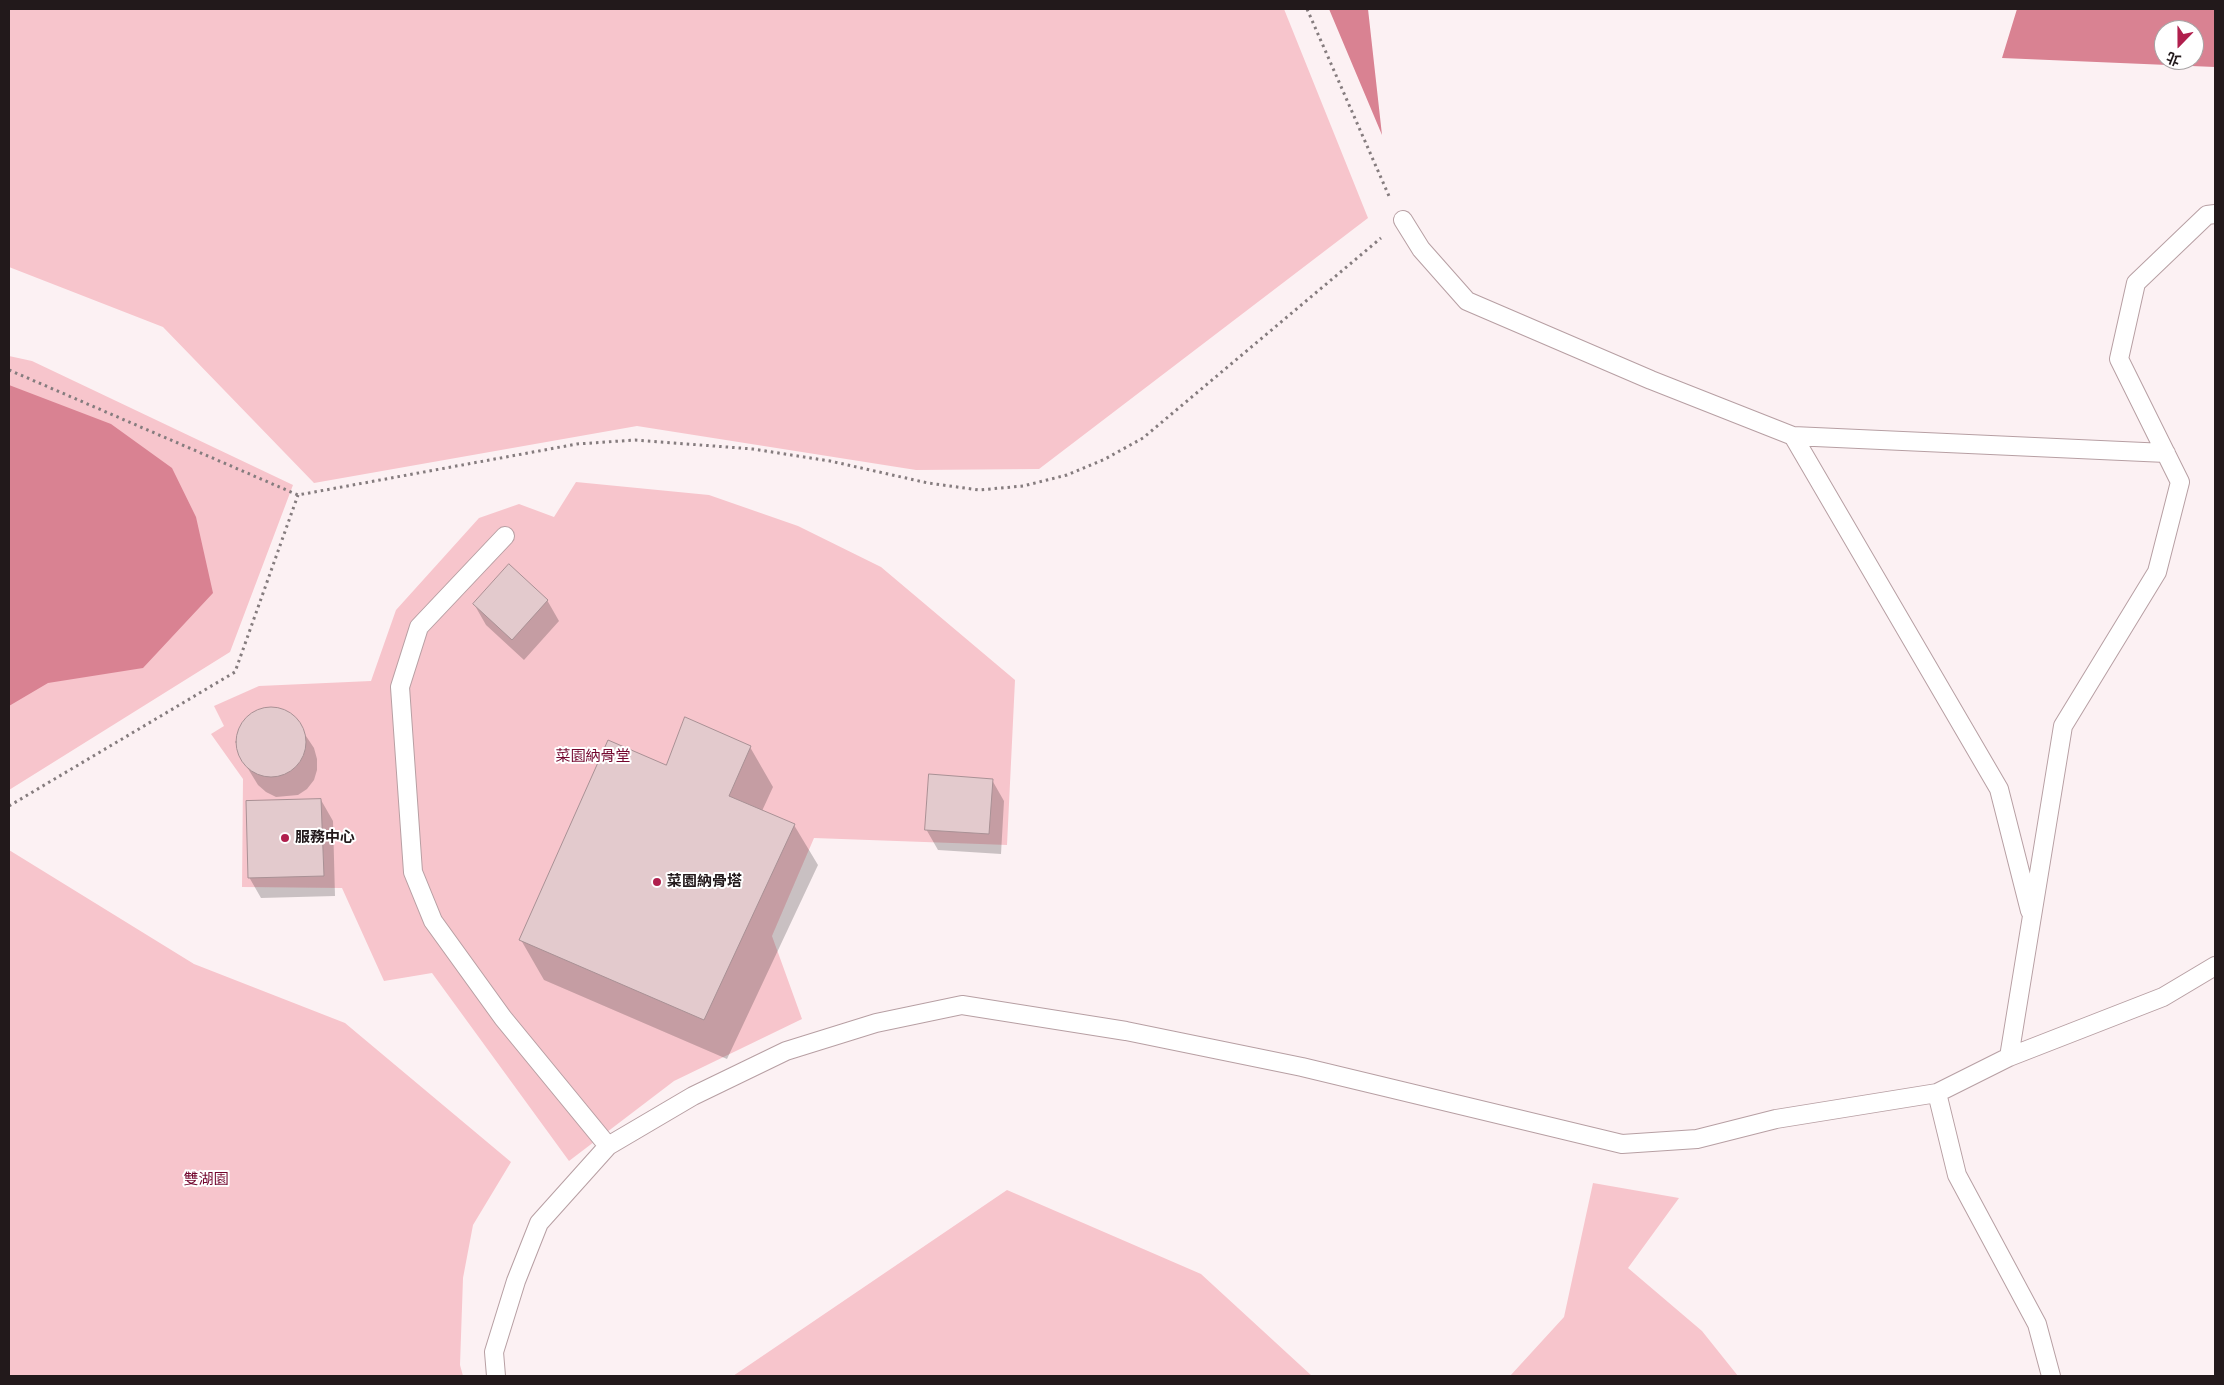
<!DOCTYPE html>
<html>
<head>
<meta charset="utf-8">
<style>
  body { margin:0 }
  #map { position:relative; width:2224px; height:1385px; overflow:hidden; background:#fcf1f3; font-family:"Fira Sans Condensed","Noto Sans TC",sans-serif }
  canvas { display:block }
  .frame { position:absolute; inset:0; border:10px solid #22191b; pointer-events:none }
  .north { position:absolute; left:2154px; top:20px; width:50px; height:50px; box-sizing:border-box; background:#fff; border:1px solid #a7a3a4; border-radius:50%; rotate:202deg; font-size:14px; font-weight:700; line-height:20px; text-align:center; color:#22191b }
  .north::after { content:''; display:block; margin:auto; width:18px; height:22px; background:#b01f4d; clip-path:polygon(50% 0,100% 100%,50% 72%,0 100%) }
</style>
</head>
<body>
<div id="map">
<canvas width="2224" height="1385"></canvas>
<div class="frame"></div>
<div class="north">北</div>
</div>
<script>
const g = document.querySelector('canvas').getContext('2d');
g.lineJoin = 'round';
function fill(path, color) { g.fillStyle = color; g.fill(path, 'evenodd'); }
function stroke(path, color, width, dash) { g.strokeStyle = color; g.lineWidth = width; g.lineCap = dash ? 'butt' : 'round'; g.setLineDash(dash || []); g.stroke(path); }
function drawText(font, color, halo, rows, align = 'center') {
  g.font = font + ' "Fira Sans Condensed","Noto Sans TC",sans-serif'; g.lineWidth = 4; g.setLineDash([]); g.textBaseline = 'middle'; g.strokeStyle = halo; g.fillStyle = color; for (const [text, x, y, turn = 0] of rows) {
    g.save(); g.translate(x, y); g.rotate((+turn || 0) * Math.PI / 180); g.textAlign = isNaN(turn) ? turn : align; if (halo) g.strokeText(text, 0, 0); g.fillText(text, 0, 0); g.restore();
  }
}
fill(new Path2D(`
  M9,9h1275l84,209 -329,251 -123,1 -279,-44 -323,57 -151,-156 -154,-60z
  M9,356l23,5 261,124 -63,167 -221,138z
  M576,482l133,13 89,31 83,41 134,113 -8,165 -193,-7 -42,98 30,83 -128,62 -105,80 -137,-188 -48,8 -42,-93 -100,-1 1,-108 -32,-45 13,-8 -10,-20 45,-20 112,-5 25,-71 83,-92 40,-14 35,13z
  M9,850l185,114 151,59 166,139 -38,63 -10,53 -3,87 3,11h-454z
  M1593,1183l86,15 -51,70 74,63 36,45h-228l54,-59z
  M1007,1190l194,84 111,102h-579z`), '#f7c5cc');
fill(new Path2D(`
  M1329,9h39l14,126z
  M2017,9h198v58l-213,-9zM2164,30h30v30h-30z
  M9,385l102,39 61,44 24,49 17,76 -70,75 -95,15 -39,23z`), '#d98292');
fill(new Path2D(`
  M547,600l12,21 -35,39 -38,-35 -12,-21z
  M274,708l11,4 9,6 20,30 3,11v11l-3,10 -7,9 -9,6 -22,2 -10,-5 -8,-7 -19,-31 -2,-12 2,-11 5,-9 8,-8 11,-4z
  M750,747l23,40 -11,24 32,14 24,40 -91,194 -183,-79 -23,-40 145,-173z
  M992,780l12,21 -3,53 -63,-4 -12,-21z
  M321,800l12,21 2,75 -74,2 -12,-21z`), '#0003');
const building = new Path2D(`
  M509,564l39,36 -36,40 -39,-36z
  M236 742a35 35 0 1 1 70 0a35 35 0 1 1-70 0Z
  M685,717l66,29 -22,50 66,28 -91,196 -185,-80 89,-200 58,25z
  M929,774l64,5 -4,55 -64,-4z
  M321,799l3,77 -76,2 -2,-77z`);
fill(building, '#e3cacd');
stroke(building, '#a99195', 1);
const lane = new Path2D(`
  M1403,220l18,29 46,52 184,79 142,56 373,17
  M1793,436l206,353 31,122
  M505,536l-86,91 -19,60 13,185 20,49 70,97 105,128
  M2009,1057l54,-331 94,-154 23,-90 -61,-123 17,-76 71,-68 8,-1
  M1937,1093l72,-36 154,-60 52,-31
  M496,1376l-2,-24 22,-71 23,-58 69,-77 85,-50 93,-45 90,-28 86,-18 164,26 176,36 320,77 75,-5 79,-20 161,-26 20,82 80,149 14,52`);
stroke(lane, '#b79fa3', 20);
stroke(new Path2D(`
  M1307,9l82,187
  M9,370l289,125 279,-51 58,-4 118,9 77,12 98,22 51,7 44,-4 44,-11 38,-16 38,-21 238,-200
  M9,806l226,-134 63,-177`), '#857c7e', 3, [2.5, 4]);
stroke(lane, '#fff', 18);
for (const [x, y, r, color] of [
  [285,838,5,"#b01f4d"],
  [657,882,5,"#b01f4d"]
]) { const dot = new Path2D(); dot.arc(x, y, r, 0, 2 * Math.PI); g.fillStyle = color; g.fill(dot); stroke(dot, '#fff', 2); }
drawText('15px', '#73072e', '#fff', [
  ["菜園納骨堂",593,757],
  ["雙湖園",206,1180]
]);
drawText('bold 15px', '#22191b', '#fff', [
  ["服務中心",295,838],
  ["菜園納骨塔",667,882]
], 'left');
</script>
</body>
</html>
